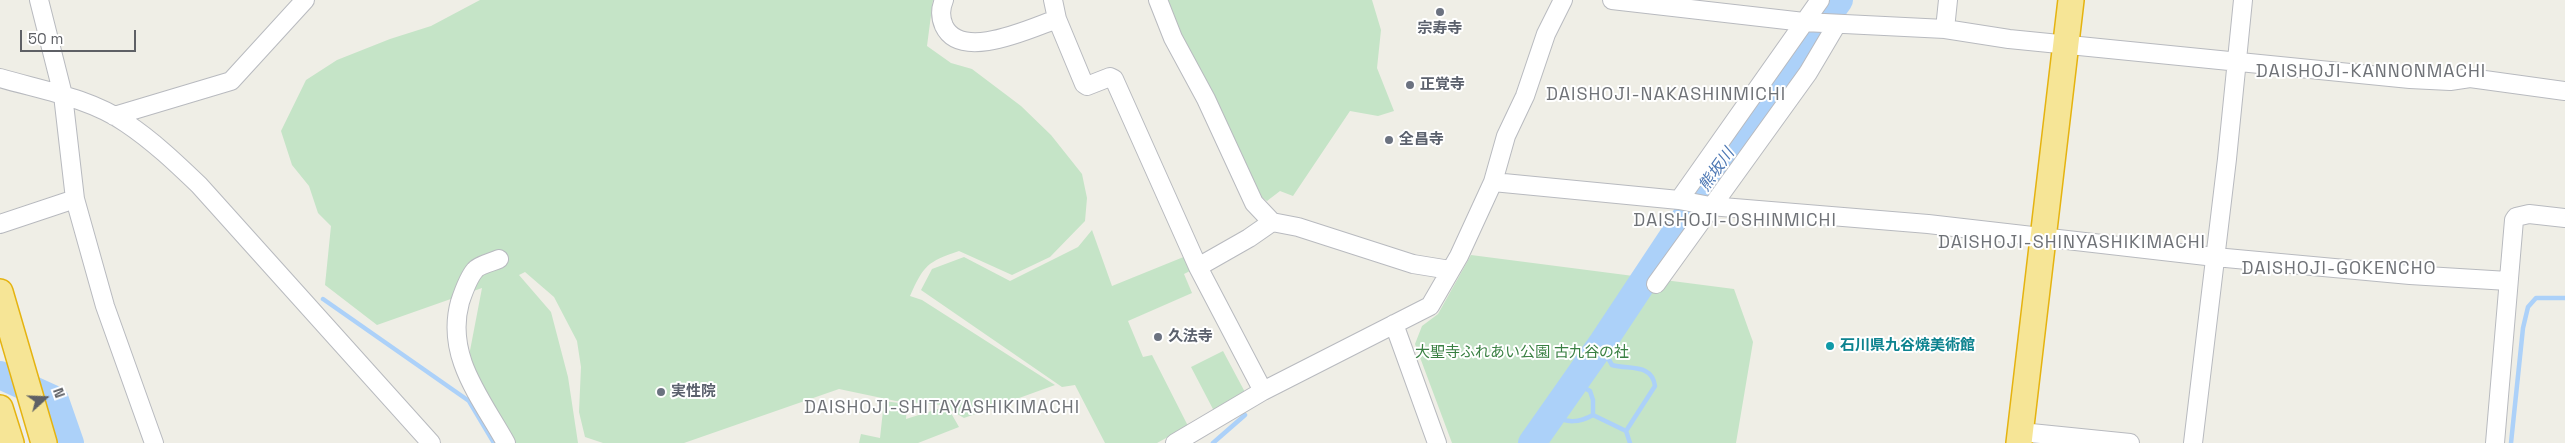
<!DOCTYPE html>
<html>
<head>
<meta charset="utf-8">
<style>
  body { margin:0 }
  #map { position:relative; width:2565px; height:443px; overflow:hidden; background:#efeee6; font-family:"Space Grotesk",sans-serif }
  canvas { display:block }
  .north { position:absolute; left:20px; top:373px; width:50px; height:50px; -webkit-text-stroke:4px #fff; paint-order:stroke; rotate:70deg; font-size:14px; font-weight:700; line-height:20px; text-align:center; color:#5e6065 }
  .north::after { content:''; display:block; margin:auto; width:18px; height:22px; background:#5e6065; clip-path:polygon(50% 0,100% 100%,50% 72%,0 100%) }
  .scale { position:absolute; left:20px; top:30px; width:116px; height:22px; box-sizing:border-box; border:2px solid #5e6065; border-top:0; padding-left:6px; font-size:15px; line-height:18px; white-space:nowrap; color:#5e6065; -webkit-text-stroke:4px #fff; paint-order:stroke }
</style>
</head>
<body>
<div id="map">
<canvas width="2565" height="443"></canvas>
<div class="north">N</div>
<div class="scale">50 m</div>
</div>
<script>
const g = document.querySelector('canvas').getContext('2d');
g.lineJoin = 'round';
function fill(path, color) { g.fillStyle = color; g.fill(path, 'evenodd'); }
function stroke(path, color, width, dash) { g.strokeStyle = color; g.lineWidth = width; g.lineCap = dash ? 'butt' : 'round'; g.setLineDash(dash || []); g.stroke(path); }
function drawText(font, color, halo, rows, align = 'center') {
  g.font = font + ' "Space Grotesk","Noto Sans JP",sans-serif'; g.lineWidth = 4; g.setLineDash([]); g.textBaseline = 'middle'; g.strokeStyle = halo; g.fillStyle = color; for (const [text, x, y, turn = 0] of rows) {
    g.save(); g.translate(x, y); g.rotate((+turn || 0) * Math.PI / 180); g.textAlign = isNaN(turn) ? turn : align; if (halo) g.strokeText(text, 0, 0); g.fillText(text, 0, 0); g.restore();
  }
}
fill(new Path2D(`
  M480,0h453l-6,46 24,17 21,6 49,37 30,29 31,39 5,24 -2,23 -35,36 -38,18 -53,-24c-32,11 -35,14 -49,45l12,4 133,85 -91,33 -22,-13 -46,-4 -57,-12 -155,54h-81l-18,-6 -6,-25 2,-45 -4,-26 -23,-44 -29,-25 -6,3 32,37 17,65 10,66h-63l-47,-82 14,-73 -105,37 -52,-40 6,-59 -13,-13 -9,-27 -17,-21 -11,-34 25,-51 31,-20 53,-21 41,-13z
  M1168,0h204l9,30 -4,38 17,43 -16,5 -28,-5 -57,85 -13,-5 -13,10 -11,-8 -83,-173z
  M1092,230l20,56 74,-30 6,14 -8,4 8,19 -64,28 15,36 9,-2 36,71 -31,17h-52l-30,-58 -13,2 -141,-97 11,-21 32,-12 46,24 68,-34z
  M1471,255l263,34 19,53 -17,101h-284l-37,-99 7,-18 16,-12z
  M1223,351l23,43 -32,17 -23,-44z
  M884,401l23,3 -1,15 35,-11 10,5 8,14 -41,16h-59l2,-9 19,4z`), '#c5e4c7');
stroke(new Path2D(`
  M323,299l146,102 25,42
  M1603,342l2,11 7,12c17,5 40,-2 43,21l-29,45 4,12
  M1575,383l15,8 3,9v15
  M1553,416c14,7 26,7 40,-1l33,16
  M1213,443l32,-28
  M2511,443l12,-115 5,-21 8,-9h29`), '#acd1f9', 4.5);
stroke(new Path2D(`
  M0,375l55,25 15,43
  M1532,443l71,-101 114,-172 122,-170`), '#acd1f9', 28);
const minor = new Path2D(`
  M39,0l24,95 12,104 30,107 49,137
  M944,0c-4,9 -4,17 0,26 17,36 87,2 113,-7l-4,-19
  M1158,0l15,38 33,61 48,104 18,19 26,5 115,37 37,6
  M1612,0l192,22 141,7 64,10 401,40 40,2 20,-3 95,13
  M1057,19l27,65 3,2 23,-9 4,2 84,188 65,124
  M1945,29l3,-29
  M0,78c41,12 90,20 126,45 27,18 50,40 73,62l232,258
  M114,116l117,-35 74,-81
  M1493,182l186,18 31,6 218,18 287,33 195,18 98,6
  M1679,200l141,-200
  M0,224l75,-25
  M499,259c-7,3 -20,6 -24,11 -7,8 -12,23 -15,32 -15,54 21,96 46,141
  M1198,267l51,-29 23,-16
  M1656,284l152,-211 29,-49
  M1394,324l43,119
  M2021,432l109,11
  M1175,443l88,-52 167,-85 29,-50 34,-74 13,-46 19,-40 21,-62 17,-34
  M2193,443l34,-284 16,-159
  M2495,443l19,-223 2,-3 13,-3 36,4`);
const highway = new Path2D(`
  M0,292l44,151
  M0,408l11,35
  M2019,443l52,-443`);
stroke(minor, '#b8babf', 20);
stroke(highway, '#e5b310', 28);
stroke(minor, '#fff', 18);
stroke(highway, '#f6e596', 25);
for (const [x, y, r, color] of [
  [1440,12,5,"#6b7280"],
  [1410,85,5,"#6b7280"],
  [1389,140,5,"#6b7280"],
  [1158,337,5,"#6b7280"],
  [1830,346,5,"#0f9aa8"],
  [661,392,5,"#6b7280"]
]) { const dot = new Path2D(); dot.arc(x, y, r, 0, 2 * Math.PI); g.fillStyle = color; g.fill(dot); stroke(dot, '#fff', 2); }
drawText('bold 15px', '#5b616d', '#fff', [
  ["宗寿寺",1440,29,"center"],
  ["正覚寺",1420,85],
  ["全昌寺",1399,140],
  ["久法寺",1168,337],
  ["実性院",671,392]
], 'left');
drawText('bold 15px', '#0d838f', '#fff', [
  ["石川県九谷焼美術館",1840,346]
], 'left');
drawText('15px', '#3a8043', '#fff', [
  ["大聖寺ふれあい公園 古九谷の社",1522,353]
]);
drawText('italic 16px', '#4c77b3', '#fff', [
  ["熊坂川",1717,170,-55]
]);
g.letterSpacing = '1px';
drawText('18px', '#6f7277', '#fff', [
  ["DAISHOJI-KANNONMACHI",2371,72],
  ["DAISHOJI-NAKASHINMICHI",1666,95],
  ["DAISHOJI-OSHINMICHI",1735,221],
  ["DAISHOJI-SHINYASHIKIMACHI",2072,243],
  ["DAISHOJI-GOKENCHO",2339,269],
  ["DAISHOJI-SHITAYASHIKIMACHI",942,408]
]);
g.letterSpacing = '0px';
</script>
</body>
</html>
